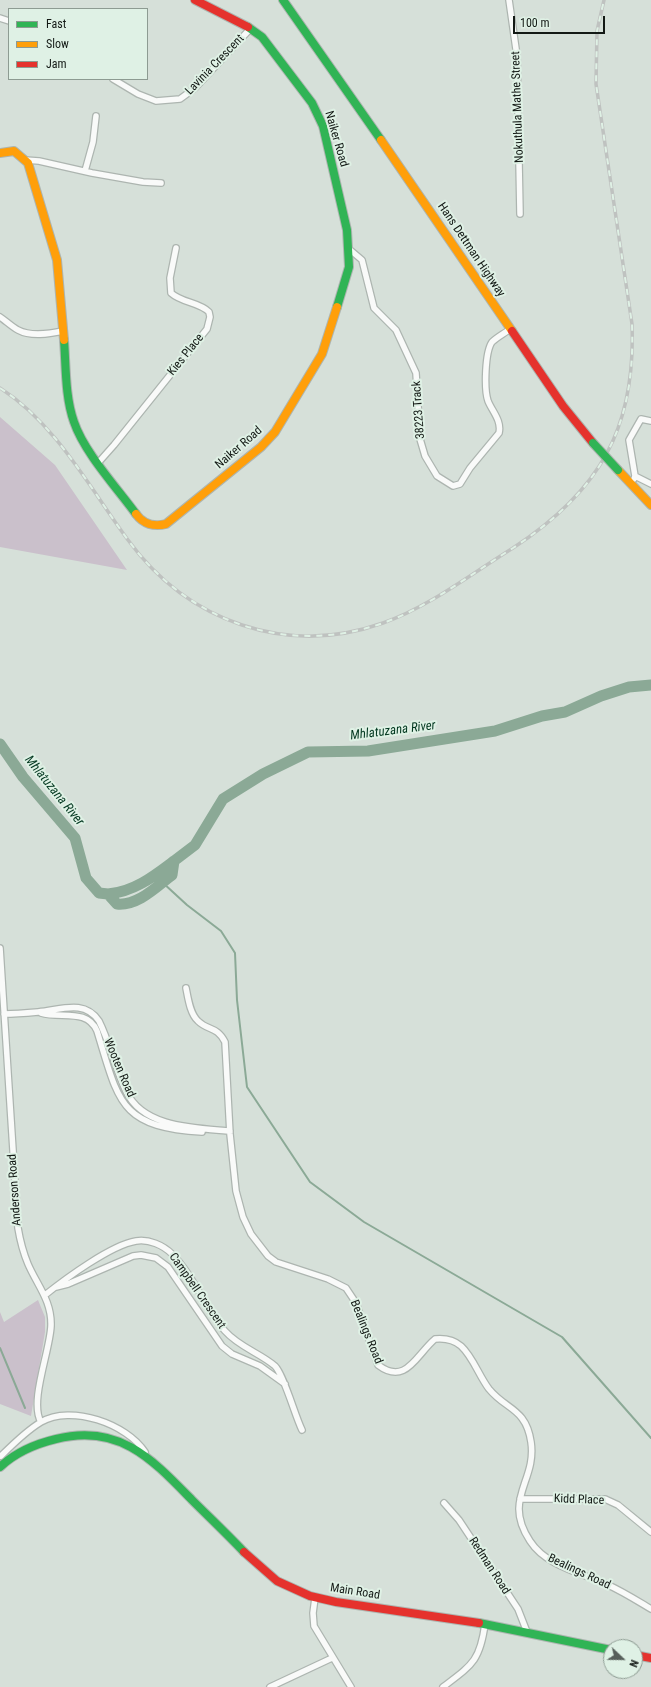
<!DOCTYPE html>
<html>
<head>
<meta charset="utf-8">
<style>
  body { margin:0 }
  #map { position:relative; width:651px; height:1687px; overflow:hidden; background:#d6e0d9; font-family:"Roboto Condensed",sans-serif }
  canvas { display:block }
  .legend { position:absolute; left:8px; top:8px; width:140px; height:72px; box-sizing:border-box; background:#dff1e5; border:1px solid #8d9b92; margin:0; padding:5px 7px; list-style:none; font-size:12px; color:#131915 }
  .legend li { display:flex; align-items:center; gap:8px; height:20px }
  .legend b { width:20px; border:1px solid #8d9b92 }
  .north { position:absolute; left:603px; top:1639px; width:40px; height:40px; box-sizing:border-box; background:#dff1e5; border:1px solid #8d9b92; border-radius:50%; rotate:112deg; font-size:11px; font-weight:700; line-height:16px; text-align:center; color:#131915 }
  .north::after { content:''; display:block; margin:auto; width:14px; height:18px; background:#575f5a; clip-path:polygon(50% 0,100% 100%,50% 72%,0 100%) }
  .scale { position:absolute; left:513px; top:16px; width:92px; height:18px; box-sizing:border-box; border:2px solid #131915; border-top:0; padding-left:5px; font-size:12px; line-height:14px; white-space:nowrap; color:#131915; -webkit-text-stroke:3px #dff1e5; paint-order:stroke }
</style>
</head>
<body>
<div id="map">
<canvas width="651" height="1687"></canvas>
<ul class="legend">
<li><b style="height:5px;background:#30b455"></b>Fast</li>
<li><b style="height:5px;background:#ff9f0a"></b>Slow</li>
<li><b style="height:5px;background:#e5322d"></b>Jam</li>
</ul>
<div class="north">N</div>
<div class="scale">100 m</div>
</div>
<script>
const g = document.querySelector('canvas').getContext('2d');
g.lineJoin = 'round';
function fill(path, color) { g.fillStyle = color; g.fill(path, 'evenodd'); }
function stroke(path, color, width, dash) { g.strokeStyle = color; g.lineWidth = width; g.lineCap = dash ? 'butt' : 'round'; g.setLineDash(dash || []); g.stroke(path); }
function drawText(font, color, halo, rows, align = 'center') {
  g.font = font + ' "Roboto Condensed",sans-serif'; g.lineWidth = 4; g.setLineDash([]); g.textBaseline = 'middle'; g.strokeStyle = halo; g.fillStyle = color; for (const [text, x, y, turn = 0] of rows) {
    g.save(); g.translate(x, y); g.rotate((+turn || 0) * Math.PI / 180); g.textAlign = isNaN(turn) ? turn : align; if (halo) g.strokeText(text, 0, 0); g.fillText(text, 0, 0); g.restore();
  }
}
fill(new Path2D(`
  M0,417l55,48 72,105 -127,-23z
  M38,1300l7,17v15l-14,84 -31,-12v-92l4,10z`), '#cac0cb');
stroke(new Path2D(`
  M162,882l25,23 34,26 14,22 2,47 10,87 63,95 54,40 198,115 89,101
  M0,1348l25,60`), '#8ba996', 2);
stroke(new Path2D(`
  M0,744l23,33 52,61 11,40 13,15 9,1 9,10c21,2 39,-17 55,-29l2,-14 21,-16 28,-46 40,-25 45,-22 60,-1 127,-20 47,-15 23,-4 36,-16 28,-9 22,-2
  M108,894c26,-2 46,-18 66,-33`), '#8ba996', 11);
const street = new Path2D(`
  M509,0l8,56 3,158
  M0,18l9,3
  M113,79l25,15 18,7 24,-2 15,-11 56,-60
  M25,160l14,1 53,12 51,9 18,1
  M85,171l8,-29 3,-26
  M349,249l13,11 12,48 22,22 20,43 4,66 5,17 12,20 16,10 7,-2 10,-16 29,-35c3,-12 -7,-22 -11,-32 -4,-12 -3,-49 4,-59 5,-5 13,-9 18,-13
  M0,317c6,4 12,10 18,13 13,7 31,4 45,1
  M98,463l16,-18 93,-116 3,-12 -1,-5c-10,-10 -27,-9 -38,-19l-1,-15 6,-30
  M635,476l-6,-36 12,-21 10,2
  M634,479l1,-3 16,8
  M0,948l18,280c2,12 5,24 10,36 9,21 24,37 23,62 -1,25 -22,76 -10,96
  M186,988c2,10 4,26 12,33 10,10 19,5 27,21l5,92 6,57 7,26 8,17 17,22 8,6 52,17 18,9 10,15 22,62c28,21 38,-10 57,-26 10,-1 18,0 26,7 12,11 18,30 28,43 17,21 37,19 42,53 6,39 -29,57 -1,99 16,25 51,32 76,43 16,7 30,16 45,25
  M41,1013c20,6 46,-5 56,18 22,71 22,96 105,101
  M4,1014c11,0 23,-1 34,-2 23,-2 46,-13 61,9 11,22 16,47 27,70 17,37 69,37 104,40
  M56,1287l12,-3 65,-28 8,-1 15,3 12,9 54,79 10,8 28,12 25,18
  M45,1295c20,-16 66,-50 91,-54 13,-2 27,4 36,13 22,22 33,54 53,77 14,16 35,22 50,35 9,9 20,50 27,64
  M1,1456c12,-12 25,-25 40,-34 30,-18 86,2 104,30
  M520,1499h85l13,6 33,27
  M444,1503l15,17 59,89 9,23
  M315,1598l-2,15 1,13 37,61
  M270,1687l62,-29
  M443,1687c29,-22 37,-26 42,-63`);
const fast = new Path2D(`
  M283,0l98,140
  M248,27l14,10 50,66 11,23 24,104 2,37 -12,40
  M64,340c2,26 1,57 10,82 10,30 43,66 62,92
  M0,1467c16,-15 35,-23 56,-28 63,-16 96,20 136,61 17,17 35,34 52,52
  M479,1623l132,27`);
const slow = new Path2D(`
  M381,140l131,191
  M0,153l14,-2 14,12 29,97 7,80
  M618,470l33,35
  M136,514c7,10 18,13 30,10l95,-77 14,-15 47,-78 15,-47`);
const jam = new Path2D(`
  M195,0l53,27
  M512,331l51,75 30,37
  M244,1552l33,29 33,15 26,6 143,21
  M635,1655l16,3`);
stroke(street, '#adb5b0', 8);
stroke(fast, '#adb5b0', 10);
stroke(slow, '#adb5b0', 10);
stroke(jam, '#adb5b0', 10);
stroke(street, '#f9faf9', 5.5);
stroke(fast, '#30b455', 8);
stroke(slow, '#ff9f0a', 8);
stroke(jam, '#e5322d', 8);
const rail = new Path2D(`
  M0,388c56,36 89,99 128,152 60,82 159,117 255,83 46,-16 88,-49 130,-75 87,-57 123,-120 119,-224l-36,-240 1,-53 7,-31`);
stroke(rail, '#bfc2c0', 3.5);
stroke(rail, '#dff1e5', 2, [6]);
const fastBridge = new Path2D(`
  M593,443l25,27`);
stroke(fastBridge, '#adb5b0', 10, []);
stroke(fastBridge, '#30b455', 8);
drawText('12px', '#131915', '#dff1e5', [
  ["Lavinia Crescent",215,65,-46],
  ["Nokuthula Mathe Street",518,107,-92],
  ["Naiker Road",336,139,74],
  ["Hans Dettman Highway",471,250,56],
  ["Kies Place",186,355,-51],
  ["38223 Track",419,410,-94],
  ["Naiker Road",239,448,-41],
  ["Wooten Road",119,1068,67],
  ["Anderson Road",15,1190,-94],
  ["Campbell Crescent",197,1291,55],
  ["Bealings Road",366,1332,68],
  ["Kidd Place",579,1500,2],
  ["Redman Road",489,1566,57],
  ["Bealings Road",579,1572,25],
  ["Main Road",355,1592,9]
]);
drawText('italic 13px', '#033820', '#dff1e5', [
  ["Mhlatuzana River",393,731,-7],
  ["Mhlatuzana River",54,791,51]
]);
</script>
</body>
</html>
